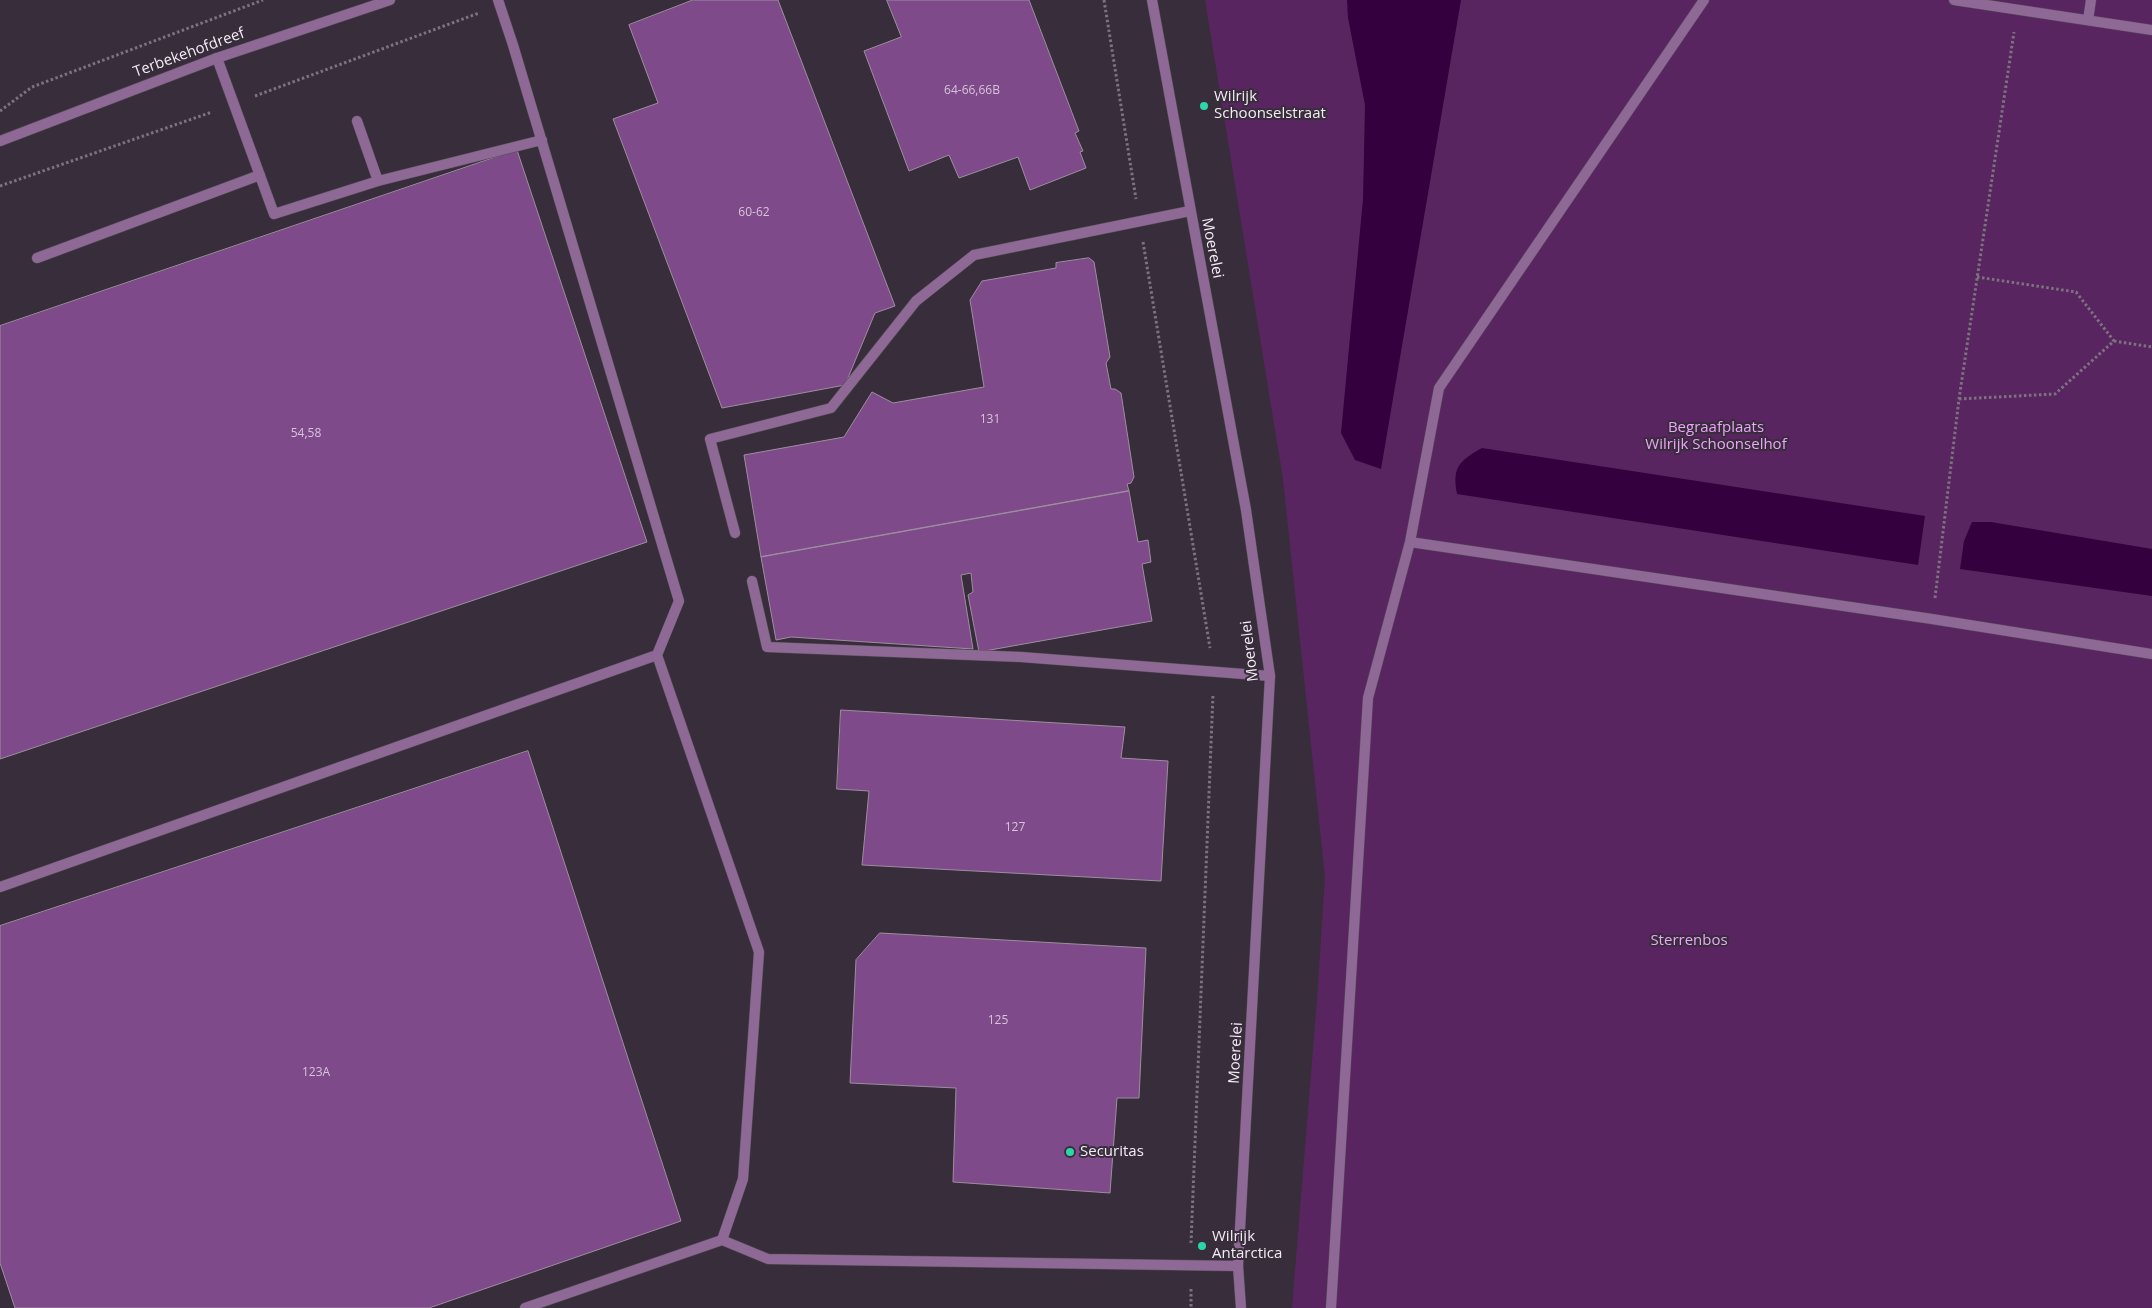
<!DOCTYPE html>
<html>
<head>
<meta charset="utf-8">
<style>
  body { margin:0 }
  canvas { display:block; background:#382d3a }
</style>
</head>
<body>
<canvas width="2152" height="1308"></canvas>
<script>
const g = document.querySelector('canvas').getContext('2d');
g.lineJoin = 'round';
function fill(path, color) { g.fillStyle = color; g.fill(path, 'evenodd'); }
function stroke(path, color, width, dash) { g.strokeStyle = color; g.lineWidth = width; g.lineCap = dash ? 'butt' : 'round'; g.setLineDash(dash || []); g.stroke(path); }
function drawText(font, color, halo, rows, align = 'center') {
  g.font = font + ' "Open Sans",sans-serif'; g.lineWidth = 4; g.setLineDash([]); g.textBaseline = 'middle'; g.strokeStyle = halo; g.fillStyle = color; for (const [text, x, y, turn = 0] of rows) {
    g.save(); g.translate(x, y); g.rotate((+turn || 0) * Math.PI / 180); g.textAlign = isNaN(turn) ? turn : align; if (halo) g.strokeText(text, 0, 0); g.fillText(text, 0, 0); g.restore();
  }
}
fill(new Path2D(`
  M1205,0h947v1308h-860l25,-308 8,-123 -42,-398z`), '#582561');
fill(new Path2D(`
  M1347,0h114l-80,469 -26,-9 -14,-27 22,-234 2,-94 -17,-87z
  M1482,448l443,68 -7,49 -461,-71c-5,-27 2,-33 25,-46z
  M1972,522h19l161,27v47l-192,-27 4,-28z`), '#34003e');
const building = new Path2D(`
  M693,0h85l117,306 -20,7 -30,72 -123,23 -109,-289 45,-16 -29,-78z
  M887,0h142l50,131 -4,2 8,18 -3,1 6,16 -56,22 -12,-33 -59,21 -10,-23 -40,16 -45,-120 37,-14z
  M517,150l130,392 -647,217v-433z
  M1089,258l5,4 16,95 -4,6 5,26h4l6,4 13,84 -3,6 -4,1 2,7 -368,66 -17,-102 100,-18 28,-45 21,11 91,-16 -14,-87 12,-19 74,-13v-5z
  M1129,491l9,51 10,-2 3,22 -9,2 10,57 -173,31 -11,-57 5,-3 -2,-19 -10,2 12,74 -182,-12 -15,3 -15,-83z
  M841,710l284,17 -4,31 47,3 -7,120 -299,-16 7,-74 -32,-2z
  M528,751l153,470 -252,87h-414l-15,-45v-337z
  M880,933l266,15 -7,150h-22l-7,95 -157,-11 3,-94 -106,-5 6,-123z`);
fill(building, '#7f4a8a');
stroke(building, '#9c8e9e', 1);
const service = new Path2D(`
  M498,0l15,45 166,556 -22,54 102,297 -16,227 -21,61
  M1954,0l198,30
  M2088,20l3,-20
  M217,58l57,156 104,-33 164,-41
  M357,121l21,60
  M37,258l223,-83
  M735,533l-25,-94 121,-31 85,-107 58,-46 216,-44
  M1410,542l522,77 220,35
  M752,581l15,66 254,10 249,19
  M0,887l657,-232
  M525,1308l197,-68 46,19 470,7
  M1331,1308l37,-610 42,-156 29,-154 265,-388`);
const minor = new Path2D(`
  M0,141l217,-83 173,-58`);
const tertiary = new Path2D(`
  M1152,0l94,510 24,166 -32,590 3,42`);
stroke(service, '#564c58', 11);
stroke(minor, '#564c58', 11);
stroke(tertiary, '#564c58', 11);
stroke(new Path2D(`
  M1104,0l32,199
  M255,96l224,-83
  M0,111l32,-24 231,-87
  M0,186l212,-74
  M1143,242l67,406
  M2114,341l38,6
  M1959,399l96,-5 59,-53 -38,-49 -99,-15
  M1935,598l24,-199 55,-367
  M1191,1243l22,-549
  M1191,1289v19`), '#7d737f', 3, [2.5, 2.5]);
stroke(service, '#8e6995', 10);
stroke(minor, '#8e6995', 10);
stroke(tertiary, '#8e6995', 10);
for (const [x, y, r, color] of [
  [1204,106,5,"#2dd5ab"],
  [1070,1152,5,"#2dd5ab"],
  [1202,1246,5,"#2dd5ab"]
]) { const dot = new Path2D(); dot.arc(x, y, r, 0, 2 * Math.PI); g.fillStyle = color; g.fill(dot); stroke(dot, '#382d3a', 2); }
drawText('12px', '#d6c4da', null, [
  ["64-66,66B",972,91],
  ["60-62",754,213],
  ["131",990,420],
  ["54,58",306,434],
  ["127",1015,828],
  ["125",998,1021],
  ["123A",316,1073]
]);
drawText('15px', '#f3ecf5', '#382d3a', [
  ["Terbekehofdreef",189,53,-20],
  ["Moerelei",1212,248,79],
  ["Moerelei",1250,651,-97],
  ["Moerelei",1236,1053,-87]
]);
drawText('15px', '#f3ecf5', '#382d3a', [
  ["Wilrijk",1214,97],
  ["Schoonselstraat",1214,114],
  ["Securitas",1080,1152],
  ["Wilrijk",1212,1237],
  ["Antarctica",1212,1254]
], 'left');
drawText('15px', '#eea3fc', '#382d3a', [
  ["Begraafplaats",1716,428],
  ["Wilrijk Schoonselhof",1716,445],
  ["Sterrenbos",1689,941]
]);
</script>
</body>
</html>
